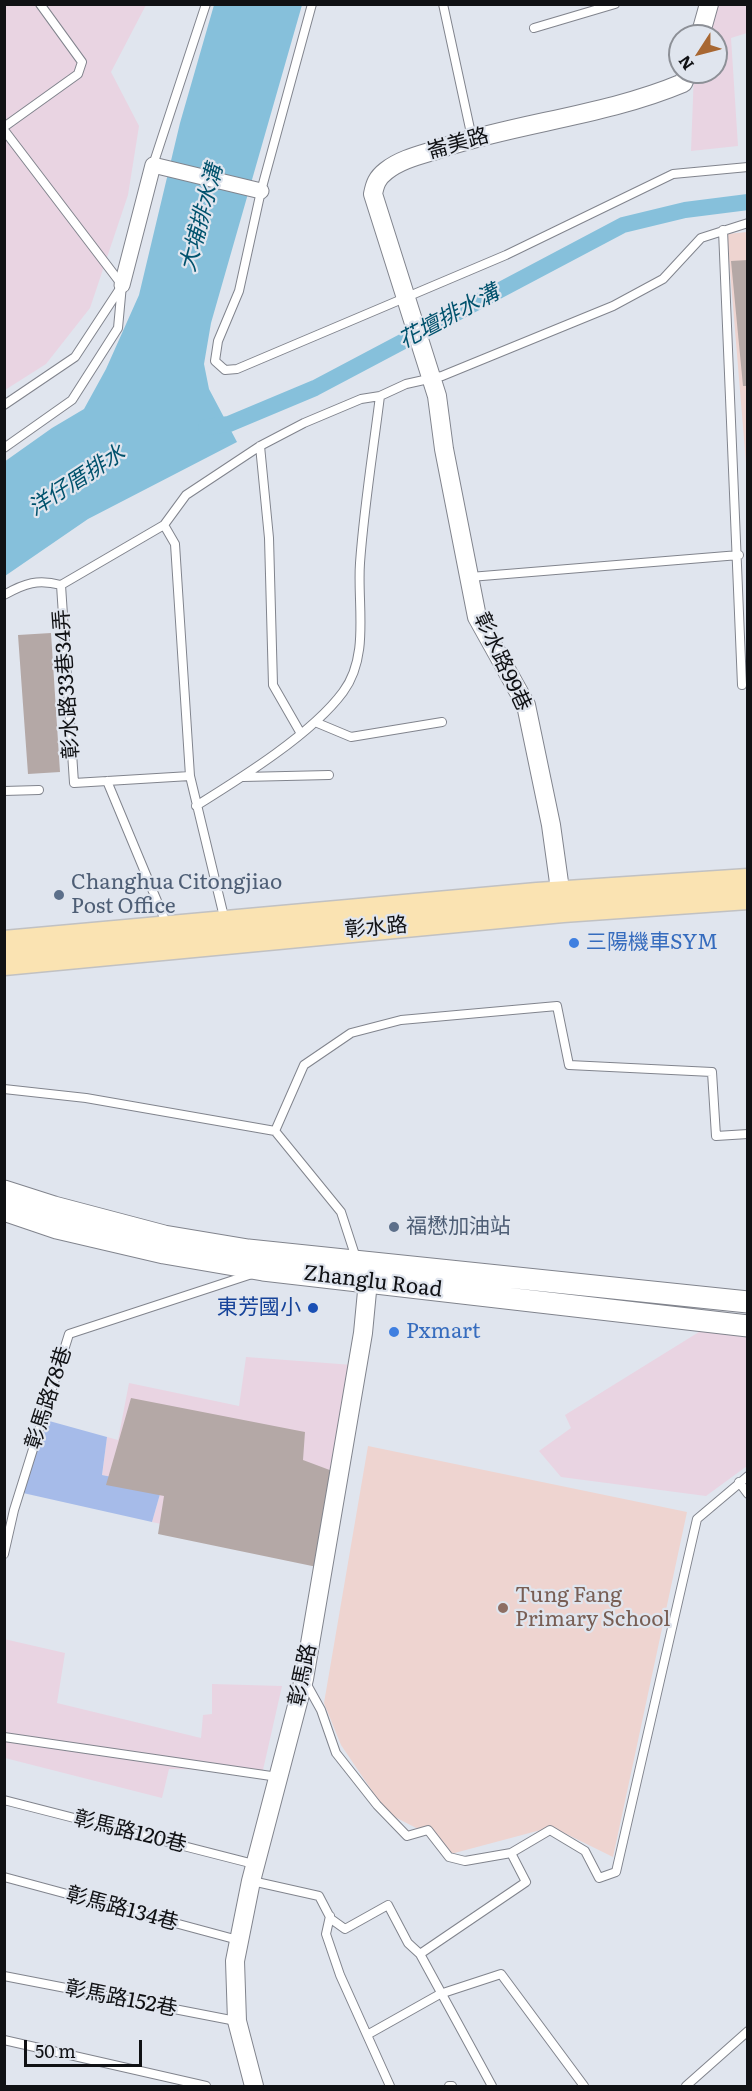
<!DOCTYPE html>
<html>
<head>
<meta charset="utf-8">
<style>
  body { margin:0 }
  #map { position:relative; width:752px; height:2091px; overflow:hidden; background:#e0e5ee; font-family:Literata,serif }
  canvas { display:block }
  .frame { position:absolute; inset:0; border:6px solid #101114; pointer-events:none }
  .north { position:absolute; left:668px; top:24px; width:60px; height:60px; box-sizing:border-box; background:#e0e5ee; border:2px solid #8d9097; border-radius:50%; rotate:234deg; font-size:16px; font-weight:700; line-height:24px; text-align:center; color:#101114 }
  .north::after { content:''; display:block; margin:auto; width:21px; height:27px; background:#a86732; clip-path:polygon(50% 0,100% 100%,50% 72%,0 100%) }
  .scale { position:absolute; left:24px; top:2040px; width:118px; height:27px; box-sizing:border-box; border:3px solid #101114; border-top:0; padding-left:8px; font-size:18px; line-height:21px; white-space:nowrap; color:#101114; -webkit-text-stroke:4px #e0e5ee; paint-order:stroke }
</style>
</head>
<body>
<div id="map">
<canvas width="752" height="2091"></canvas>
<div class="frame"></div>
<div class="north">N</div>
<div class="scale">50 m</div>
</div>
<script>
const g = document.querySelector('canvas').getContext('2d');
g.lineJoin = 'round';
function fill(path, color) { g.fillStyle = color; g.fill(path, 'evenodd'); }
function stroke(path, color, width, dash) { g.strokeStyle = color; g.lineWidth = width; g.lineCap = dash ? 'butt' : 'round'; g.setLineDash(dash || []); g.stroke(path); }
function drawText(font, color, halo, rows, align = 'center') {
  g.font = font + ' Literata,"Noto Sans TC",serif'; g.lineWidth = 4.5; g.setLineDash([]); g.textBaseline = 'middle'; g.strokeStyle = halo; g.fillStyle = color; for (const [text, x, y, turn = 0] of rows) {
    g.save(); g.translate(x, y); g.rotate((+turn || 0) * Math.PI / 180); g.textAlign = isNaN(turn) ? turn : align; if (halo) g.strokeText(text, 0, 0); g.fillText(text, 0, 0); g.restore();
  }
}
fill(new Path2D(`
  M5,5h141l-35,67 28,54 -11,69 -38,113 -44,56 -41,26z
  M702,5h45v28l-16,5 7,108 -47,5 3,-79h22v-36h-20z
  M707,1327l40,5v134l-41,30 -145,-19 -22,-26 32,-23 -6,-13z
  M246,1357l107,8 -41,192 -160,-35 10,-35 -60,-12 5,-38 11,3 11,-57 110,23z
  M4,1639l61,14 -8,50 144,35 2,-23 9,-1v-30l70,2 -19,84 -94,-1 -7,29 -157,-40z`), '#e9d4e2');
fill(new Path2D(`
  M747,232v243l-20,-241z
  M368,1446l319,66 -74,345 -61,-30 -105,28 -23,-23 -37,-19 -46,-68 -17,-42z`), '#eed4d0');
fill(new Path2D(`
  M42,1419l65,18 -5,38 60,12 -10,35 -129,-29z`), '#a6bbe9');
fill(new Path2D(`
  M214,5h88l-91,318 -7,41 5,25 28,53 -149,77 -83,57 -1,-114 48,-34 32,-19 22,-40 33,-74 41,-172z`), '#86c0db');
stroke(new Path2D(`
  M206,427l23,-3 86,-36 308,-163 62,-15 63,-8`), '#86c0db', 16);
fill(new Path2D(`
  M748,260v126h-5l-12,-125z
  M51,633l9,139 -32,2 -10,-139z
  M131,1398l174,34 -2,28 32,12 -18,95 -159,-33 6,-38 -58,-11z`), '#b4a8a6');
const service = new Path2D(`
  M312,4l-51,187 -22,100 -21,50 -3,20 10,9 12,-1 269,-114 167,-81 75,-7
  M443,4l29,134
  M534,28l81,-24
  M4,127l74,-53 4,-12 -42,-58
  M4,130l118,155 -4,43 -46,72 -68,48
  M153,165l53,-161
  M723,230l19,455
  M4,405l71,-48 46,-70
  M260,446l9,92 4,147 27,47
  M164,525l11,19 15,232 35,145
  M470,577l269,-22
  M61,585l13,198 116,-7
  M4,595c21,-12 34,-16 57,-10l103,-60 22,-30 74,-49 44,-23 57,-24 19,-3 26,-12 36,-8 171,-70 50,-27 38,-41 47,-15
  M315,722l36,15 91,-15
  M243,777l86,-2
  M107,781l60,144
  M4,791l35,-1
  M196,806c45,-28 116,-72 147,-114 27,-36 14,-87 17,-129 4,-56 13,-111 20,-167
  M4,1089l82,9 189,33 66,81 15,46
  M275,1131l29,-66 47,-32 50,-13 156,-14 12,59 143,7 4,64 32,-2
  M739,1482l9,12
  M4,1554l10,-44 55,-176 183,-60
  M306,1683l15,27 15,43 41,52 30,31 21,-6 21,27 16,4 46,-8
  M4,1737l274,40
  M4,1800l250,64
  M4,1877l234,63
  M252,1881l67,15 12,23 14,10 43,-24 20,38 12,11
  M330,1916l-4,18 14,41 27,60
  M4,1976l232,45
  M4,2040l202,46
  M390,2086l-23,-51 73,-41 61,-20 83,112
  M449,2086h3
  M492,2086l-72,-132 106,-72 -15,-29 39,-23 35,21 14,27 17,-6 81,-353 51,-43
  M686,2086l62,-55`);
const minor = new Path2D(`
  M122,285l31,-120 108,26`);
const tertiary = new Path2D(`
  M700,36l9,-32
  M562,904l-11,-79 -25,-120 -49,-88 -33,-168 -7,-53 -64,-202c2,-10 4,-16 13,-23 16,-13 39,-17 59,-24 78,-25 162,-32 238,-64l5,-11
  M254,2086l-17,-65 -2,-60 16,-80 53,-202 59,-346 5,-52 -5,-9`);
const secondary = new Path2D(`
  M4,1191l50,16 110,29 84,14 500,52
  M4,1210l53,18 107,25 99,17 485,56`);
const primary = new Path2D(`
  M4,942l533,-48 211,-14
  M4,964l559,-53 185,-13`);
stroke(service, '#81848d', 10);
stroke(minor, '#81848d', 17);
stroke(tertiary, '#81848d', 20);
stroke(secondary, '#81848d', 23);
stroke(primary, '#c1c1c2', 25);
stroke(service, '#fff', 8);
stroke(minor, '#fff', 15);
stroke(tertiary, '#fff', 18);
stroke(secondary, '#fff', 21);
stroke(primary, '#fae3b2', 22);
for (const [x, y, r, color] of [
  [59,895,6,"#5c6f8a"],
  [574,943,6,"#3f7fe0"],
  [394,1227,6,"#5c6f8a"],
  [313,1308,6,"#1a4fb4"],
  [394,1332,6,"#3f7fe0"],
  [503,1608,6,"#8d6e63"]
]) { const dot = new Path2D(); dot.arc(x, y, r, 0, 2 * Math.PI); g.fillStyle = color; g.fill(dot); stroke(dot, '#e0e5ee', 2); }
drawText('21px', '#101114', '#e0e5ee', [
  ["崙美路",458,144,-16],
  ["彰水路99巷",502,662,65],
  ["彰水路33巷34弄",67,684,-94],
  ["彰水路",376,928,-5],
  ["Zhanglu Road",373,1282,7],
  ["彰馬路78巷",49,1398,-72],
  ["彰馬路",303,1675,-78],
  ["彰馬路120巷",130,1832,14],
  ["彰馬路134巷",122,1909,15],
  ["彰馬路152巷",121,1999,11]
]);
drawText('21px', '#4e5e75', '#e0e5ee', [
  ["Changhua Citongjiao",71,883],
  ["Post Office",71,907],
  ["福懋加油站",406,1227]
], 'left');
drawText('21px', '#366cbe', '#e0e5ee', [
  ["三陽機車SYM",586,943],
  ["Pxmart",406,1332]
], 'left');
drawText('21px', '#164399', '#e0e5ee', [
  ["東芳國小",301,1308]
], 'right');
drawText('21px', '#785e54', '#e0e5ee', [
  ["Tung Fang",515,1596],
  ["Primary School",515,1620]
], 'left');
drawText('italic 22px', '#00526d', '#e0e5ee', [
  ["大埔排水溝",202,218,-75],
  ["花壇排水溝",449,317,-28],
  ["洋仔厝排水",77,481,-33]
]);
</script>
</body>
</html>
